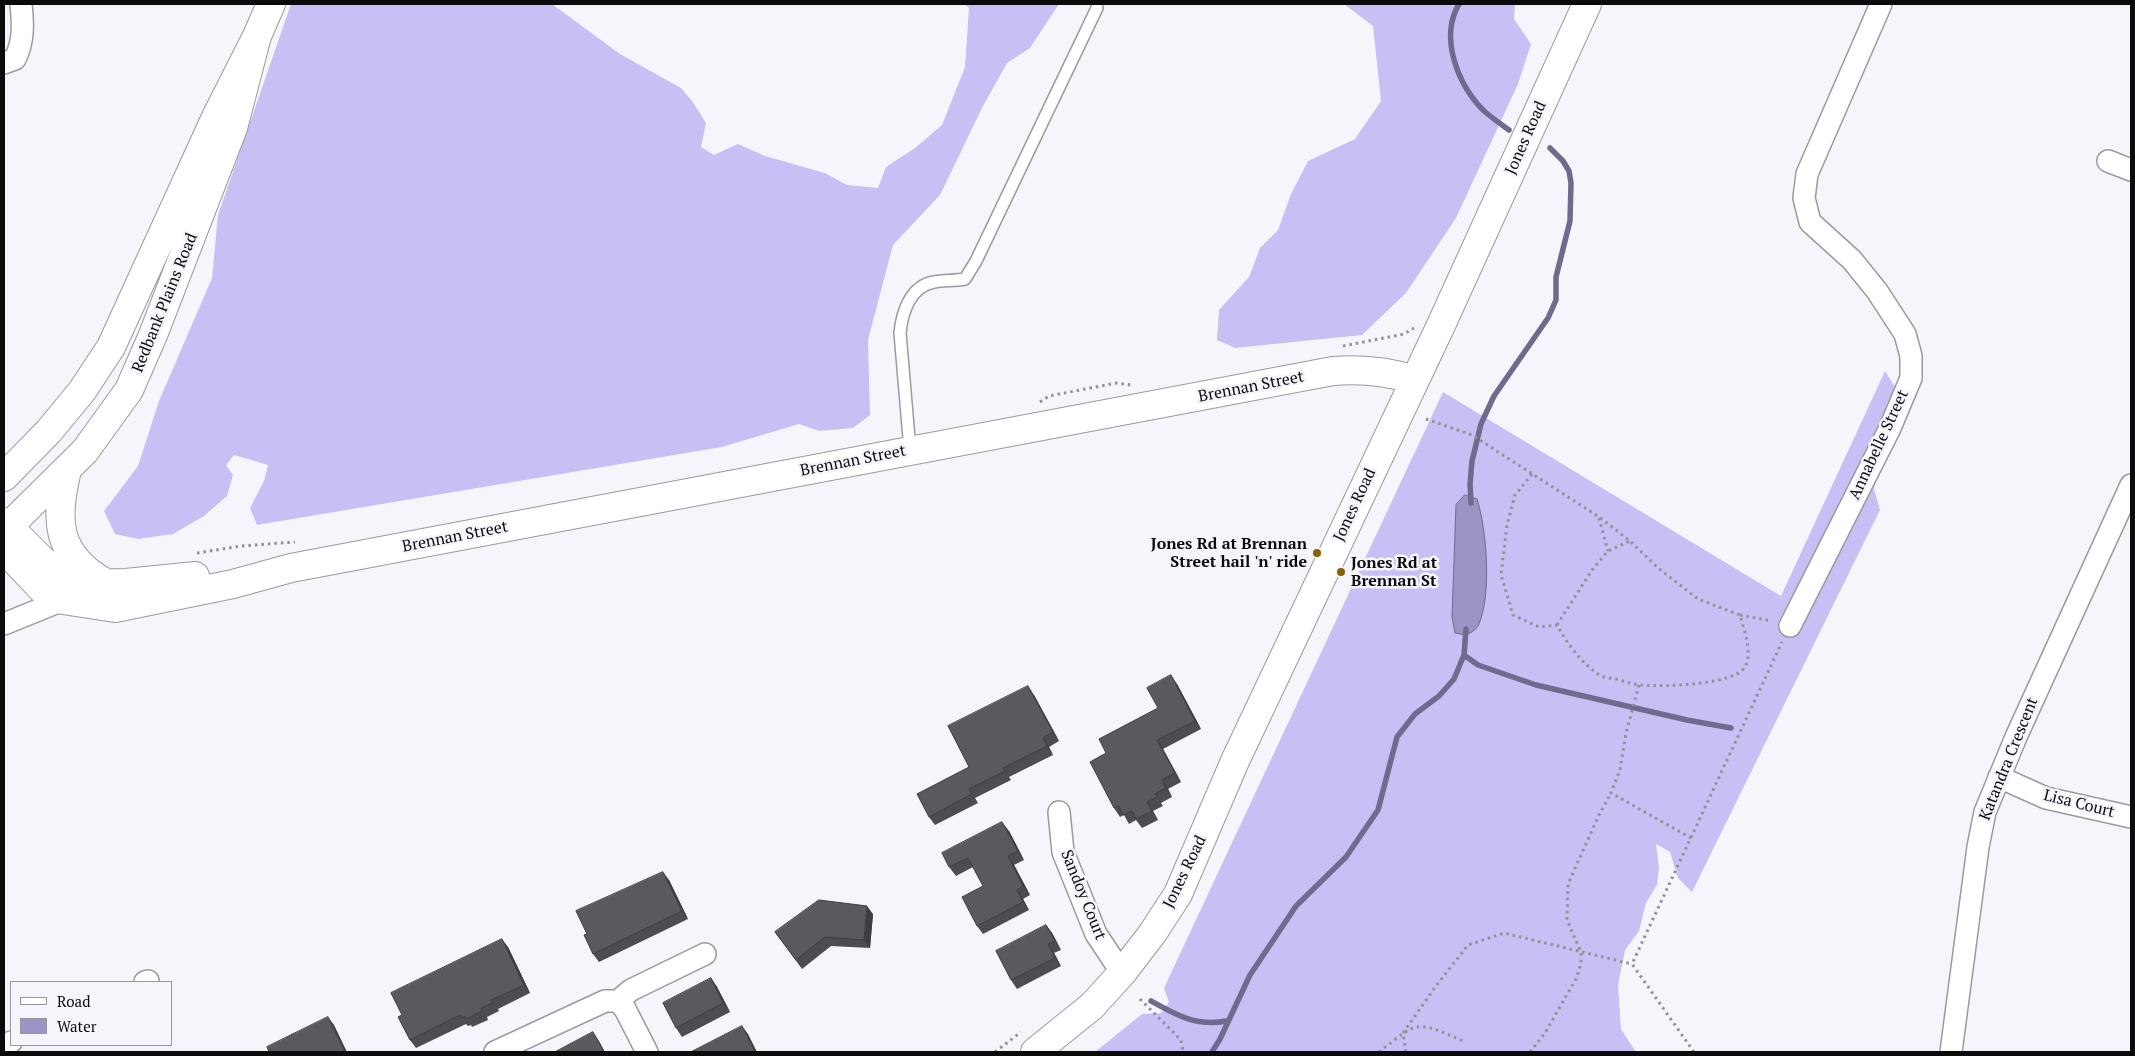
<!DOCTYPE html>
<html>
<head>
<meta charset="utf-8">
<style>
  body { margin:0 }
  #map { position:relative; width:2135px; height:1056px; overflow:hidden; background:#f6f5fc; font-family:"PT Serif",serif }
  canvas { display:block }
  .frame { position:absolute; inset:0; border:5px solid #0b0b0d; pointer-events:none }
  .legend { position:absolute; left:10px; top:981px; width:162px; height:65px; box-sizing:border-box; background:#f6f5fc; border:1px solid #98979c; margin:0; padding:6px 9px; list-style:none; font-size:15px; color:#0b0b0d }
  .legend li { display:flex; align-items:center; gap:10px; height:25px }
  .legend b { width:25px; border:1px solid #98979c }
</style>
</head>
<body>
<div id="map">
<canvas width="2135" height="1056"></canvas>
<div class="frame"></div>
<ul class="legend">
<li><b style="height:6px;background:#fff"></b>Road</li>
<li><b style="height:14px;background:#9b94c5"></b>Water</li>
</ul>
</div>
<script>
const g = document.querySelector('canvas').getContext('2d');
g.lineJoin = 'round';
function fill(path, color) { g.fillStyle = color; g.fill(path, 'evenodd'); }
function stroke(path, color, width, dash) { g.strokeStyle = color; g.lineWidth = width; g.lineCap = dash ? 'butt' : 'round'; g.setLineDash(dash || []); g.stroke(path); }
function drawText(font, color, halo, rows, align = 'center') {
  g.font = font + ' "PT Serif",serif'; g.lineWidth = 5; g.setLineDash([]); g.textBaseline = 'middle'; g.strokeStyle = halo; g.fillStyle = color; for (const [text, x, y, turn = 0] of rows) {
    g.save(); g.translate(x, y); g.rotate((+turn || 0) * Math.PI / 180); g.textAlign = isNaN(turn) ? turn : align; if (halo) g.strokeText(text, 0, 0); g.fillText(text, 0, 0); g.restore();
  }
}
fill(new Path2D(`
  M291,4h261l68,50 61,34 11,13 14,22 -5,24 13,8 24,-11 27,12 60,17 22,12 31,3 8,-21 29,-19 27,-23 23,-58 4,-59 -5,-4h95l-29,44 -23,15 -24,43 -43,89 -47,50 -25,95 2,75 -17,13 -34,3 -20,-7 -77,23 -465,78 -7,-17 14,-27 4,-16 -34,-10 -8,10 7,10 -6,21 -23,20 -31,18 -35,5 -23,-5 -11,-23 34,-45 21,-65 53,-123 6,-63z
  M1344,4h171l-1,15 17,25 -13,40 -62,134 -50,75 -44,42 -127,13 -18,-8 2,-30 30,-33 11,-29 18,-18 13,-36 17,-33 47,-22 26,-38 -8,-75z
  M1885,371l10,16 -7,21 -14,81 6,21 -188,382 -14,-14 -8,-26 -14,-8 3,24 -2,17 -11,18 -7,28 -14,19 -7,35 3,44 15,23h-541l47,-38 19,-1 8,-11 -5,-14 279,-596 338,204z`), '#c7c0f4');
const water = new Path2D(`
  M1465,495l12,4c10,31 15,98 1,127 -2,4 -8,7 -12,9l-11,-2 -3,-16 4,-112z`);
fill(water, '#9b94c5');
stroke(water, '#706b8e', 1);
stroke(new Path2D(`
  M1459,4c-20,34 -1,81 25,107 8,7 17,13 25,19
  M1471,503l-1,-19 2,-23 9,-37 13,-28 54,-78 8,-18v-23l14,-56 1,-38 -2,-12 -6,-10 -13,-13
  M1464,655l14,10 58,20 151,35 44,8
  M1151,1001c25,14 46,26 75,20
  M1212,1052l8,-13 30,-64 46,-69 50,-49 32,-47 19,-73 18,-23 24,-18 15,-17 10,-24 2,-26`), '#706b8e', 5.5);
const lane = new Path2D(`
  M910,450l-10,-117c2,-20 10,-47 34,-51 10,-2 20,-1 31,-3l11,-18 121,-253`);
const street = new Path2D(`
  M4,63l11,-4c9,-18 8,-35 6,-55
  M2108,161l23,9
  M4,624l59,-24 6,-6
  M1790,626l100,-198 21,-50v-22l-6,-22 -28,-43 -25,-31 -42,-38 -6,-24 3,-24 74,-170
  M1999,777l47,21 85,19
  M1059,812l4,40 33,82 26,39
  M145,982l3,-1
  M618,1001l7,8 22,43
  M4,1046l7,-4
  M495,1052l110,-51h13l13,-11 74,-36
  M1951,1052l27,-205 7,-35 31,-75 115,-252`);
const secondary = new Path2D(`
  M67,470c-12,49 -12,84 37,112
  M4,522l39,39 35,23 48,-1 69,-7
  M4,549l38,40 21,11 52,8 118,-24 58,-16 1042,-197c28,-2 54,0 81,9
  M1035,1052l57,-46 30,-33 30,-39 26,-40 57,-133 207,-438 145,-319`);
const primary = new Path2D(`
  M4,477l45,-46 33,-40 29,-44 105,-230 41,-81 14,-32
  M4,531l81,-80 44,-61 24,-55 80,-207 24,-92`);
stroke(lane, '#9b9aa0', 14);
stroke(street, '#9b9aa0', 24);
stroke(secondary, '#9b9aa0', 30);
stroke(primary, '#9b9aa0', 30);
stroke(new Path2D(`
  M1343,346l61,-12 10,-6
  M1040,402l9,-6 67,-13 15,2
  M1426,419l46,16 127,82 31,24 28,27 40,31 42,16c4,15 13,38 5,52 -11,18 -83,20 -103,18 -9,0 -17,-4 -26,-6 -5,-1 -14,-1 -18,-5 -18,-12 -31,-31 -41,-49l-18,2 -26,-12 -12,-40 6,-50 8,-30 18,-22
  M1599,518l9,33
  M197,553l44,-7 54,-4
  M1740,615l32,6
  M1557,625l35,-55 16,-19 22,-10
  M1639,685l-13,48 -6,37 -9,23 80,45
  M1140,999l41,41 2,12
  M995,1052l26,-20
  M1379,1052c39,-31 37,-32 84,-11
  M1406,1052l-3,-19 33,-47 32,-41 36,-12 128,31
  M1530,1052l15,-19 31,-54 5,-15v-12l-14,-32 1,-36 31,-69 12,-22
  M1694,1052l-62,-88 150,-322`), '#909095', 3, [2.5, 4]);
stroke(lane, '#fff', 11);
stroke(street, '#fff', 21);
stroke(secondary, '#fff', 28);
stroke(primary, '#fff', 28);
fill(new Path2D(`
  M1177,684l24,45 -38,20 18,33 -13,7 4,8 -11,6 2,3 -10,5 5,9 -16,8 -6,-8 -7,4 -5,-9 -4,2 -6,-9 -8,-55 52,-45z
  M1034,695l25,46 -10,6 4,8 -44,22 2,3 -36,18 3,5 -43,22 -6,-8 40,-50z
  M1009,831l15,29 -10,5 16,30 -7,4 6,11 -46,24 -6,-8 6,-40 -10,-19 -17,9 -7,-9z
  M669,880l19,39 -89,43 -6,-8 -6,-20z
  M873,914l-3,34 -39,-2 -29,23 -27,-37z
  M1046,925l6,8 9,17 -7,3 7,13 -44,23 -6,-9z
  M508,947l22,46 -32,16 1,2 -12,6 1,3 -16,7 -1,-2 -3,1 -2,-2 -50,24 -6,-8 -8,-25z
  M711,978l6,9 13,25 -48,25 -6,-9z`), '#4d4d51');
fill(new Path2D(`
  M1171,675l6,9 24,45 -6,-8z
  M1028,686l6,9 25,46 -6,-9z
  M1043,738l6,9 4,8 -6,-9z
  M1157,740l6,9 18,33 -6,-9z
  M1162,780l6,9 4,8 -6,-9z
  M1147,802l6,9 5,9 -6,-9z
  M1002,822l7,9 15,29 -6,-9z
  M1008,856l6,9 16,30 -7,-9z
  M663,872l6,8 19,39 -6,-8z
  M1017,890l6,9 6,11 -6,-8z
  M867,906l6,8 -3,34 -6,-8z
  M1046,925l6,8 9,17 -6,-9z
  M502,939l6,8 22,46 -6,-8z
  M1048,944l6,9 7,13 -6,-8z
  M711,978l6,9 13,25 -7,-9z
  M328,1017l6,8 13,27h-2z
  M742,1026l6,8 9,18h-2z
  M593,1032l6,9 6,11h-1z`), '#3e3e42');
const building = new Path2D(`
  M1171,675l24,46 -38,19 18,33 -13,7 4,8 -11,6 2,3 -10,5 5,9 -16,8 -4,-8 -9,4 -4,-9 -5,2 -24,-46 16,-9 -7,-14 59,-31 -11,-20z
  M1028,686l25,46 -10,6 4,8 -44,22 2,3 -36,18 3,5 -43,23 -12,-23 52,-27 -21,-41z
  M1002,822l16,29 -10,5 15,30 -6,4 6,12 -46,24 -15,-29 21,-11 -15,-28 -19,9 -7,-14z
  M663,872l19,39 -89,43 -9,-19 3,-1 -11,-23z
  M819,900l48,6 -3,34 -39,-3 -29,23 -21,-28z
  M1046,925l9,16 -7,3 7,14 -44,22 -15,-29z
  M502,939l22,46 -33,15 2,3 -12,5 1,3 -16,8 -1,-3 -3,2 -2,-3 -50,25 -12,-23 4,-2 -11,-22z
  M711,978l12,25 -47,25 -13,-25z
  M328,1017l17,35h-76l-2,-5z
  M742,1026l13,26h-64z
  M593,1032l11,20h-49z`);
fill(building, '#59595e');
stroke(building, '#3e3e42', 1);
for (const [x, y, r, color] of [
  [1317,553,5,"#896100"],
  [1341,572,5,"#896100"]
]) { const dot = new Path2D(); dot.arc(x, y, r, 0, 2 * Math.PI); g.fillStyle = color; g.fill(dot); stroke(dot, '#f6f5fc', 2); }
drawText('16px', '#0b0b0d', '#f6f5fc', [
  ["Jones Road",1526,138,-66],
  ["Redbank Plains Road",165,303,-68],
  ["Brennan Street",1251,387,-11],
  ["Annabelle Street",1879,445,-65],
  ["Brennan Street",853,461,-11],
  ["Jones Road",1355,505,-65],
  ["Brennan Street",455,537,-11],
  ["Katandra Crescent",2009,759,-68],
  ["Lisa Court",2079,804,14],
  ["Jones Road",1185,872,-64],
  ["Sandoy Court",1083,895,68]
]);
drawText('bold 16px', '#0b0b0d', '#f6f5fc', [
  ["Jones Rd at Brennan",1307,544],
  ["Street hail 'n' ride",1307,562],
  ["Jones Rd at",1351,563,"left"],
  ["Brennan St",1351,581,"left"]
], 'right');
</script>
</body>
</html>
